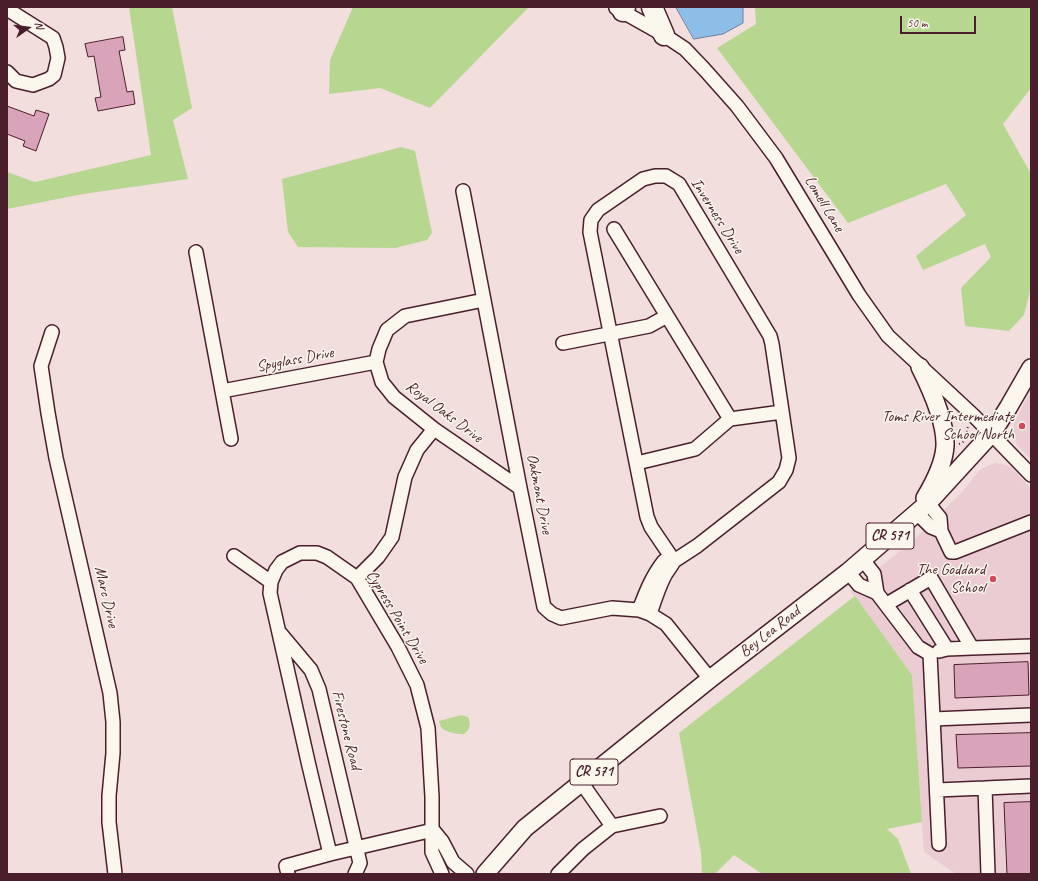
<!DOCTYPE html>
<html>
<head>
<meta charset="utf-8">
<style>
  body { margin:0 }
  #map { position:relative; width:1038px; height:881px; overflow:hidden; background:#f1dedd; font-family:Caveat,sans-serif }
  canvas { display:block }
  .frame { position:absolute; inset:0; border:8px solid #4a1f2b; pointer-events:none }
  .north { position:absolute; left:8px; top:8px; width:40px; height:40px; -webkit-text-stroke:3px #fbf7ec; paint-order:stroke; rotate:76deg; font-size:11px; font-weight:700; line-height:16px; text-align:center; color:#4a1f2b }
  .north::after { content:''; display:block; margin:auto; width:14px; height:18px; background:#4a1f2b; clip-path:polygon(50% 0,100% 100%,50% 72%,0 100%) }
  .scale { position:absolute; left:900px; top:16px; width:76px; height:18px; box-sizing:border-box; border:2px solid #4a1f2b; border-top:0; padding-left:5px; font-size:12px; line-height:14px; white-space:nowrap; color:#4a1f2b; -webkit-text-stroke:3px #fbf7ec; paint-order:stroke }
</style>
</head>
<body>
<div id="map">
<canvas width="1038" height="881"></canvas>
<div class="frame"></div>
<div class="north">N</div>
<div class="scale">50 m</div>
</div>
<script>
const g = document.querySelector('canvas').getContext('2d');
g.lineJoin = 'round';
function fill(path, color) { g.fillStyle = color; g.fill(path, 'evenodd'); }
function stroke(path, color, width, dash) { g.strokeStyle = color; g.lineWidth = width; g.lineCap = dash ? 'butt' : 'round'; g.setLineDash(dash || []); g.stroke(path); }
function drawText(font, color, halo, rows, align = 'center') {
  g.font = font + ' Caveat,sans-serif'; g.lineWidth = 3; g.setLineDash([]); g.textBaseline = 'middle'; g.strokeStyle = halo; g.fillStyle = color; for (const [text, x, y, turn = 0] of rows) {
    g.save(); g.translate(x, y); g.rotate((+turn || 0) * Math.PI / 180); g.textAlign = isNaN(turn) ? turn : align; if (halo) g.strokeText(text, 0, 0); g.fillText(text, 0, 0); g.restore();
  }
}
fill(new Path2D(`
  M1031,390v69l-14,-14 -3,-7 -2,-7 3,-10z
  M995,463l7,1 9,3 20,22v385h-75l-32,-22 -12,-177 -62,-84 65,-52 47,-47 18,-22 7,-4z`), '#eaccd2');
fill(new Path2D(`
  M129,7h43l20,101 -19,12 15,59 -105,15 -76,15v-37l28,10 116,-27z
  M353,7h176l-99,101 -50,-20 -51,6 1,-34z
  M755,7h276v81l-28,36 28,50v113l-7,28 -15,16 -44,-5 -4,-38 30,-31 -6,-13 -62,26 -7,-14 50,-41 -20,-31 -98,39 -131,-175 39,-24z
  M401,147l14,4 17,82 -5,7 -32,8 -97,-1 -10,-15 -6,-53z
  M855,596l57,79 10,147 -35,7 11,10 13,35h-149l-28,-19 -19,19h-13l-1,-21 -22,-120z
  M461,715l7,2c3,6 2,13 -4,17 -5,1 -20,-2 -23,-7 -1,-2 -1,-4 -2,-6z`), '#b7d791');
const water = new Path2D(`
  M676,7h67v16l-20,11 -29,5z`);
fill(water, '#8cbee8');
stroke(water, '#727e9c', 1);
const building = new Path2D(`
  M123,37l2,13 -6,1 8,41 6,-1 2,13 -37,7 -3,-13 6,-1 -7,-41 -6,1 -3,-13z
  M7,106l27,10 2,-6 13,4 -13,37 -13,-5 2,-5 -18,-7z
  M1028,662l1,33 -74,3 -1,-33z
  M1031,733v33l-73,2 -2,-33z
  M1031,802v72h-24l-3,-71z`);
fill(building, '#d9a3ba');
stroke(building, '#4a1f2b', 1);
const minor = new Path2D(`
  M616,8l48,27 21,14 20,21 32,36 39,52 83,137 29,41 86,80 57,59
  M7,9l46,29 3,9 2,11 -4,17 -5,4 -16,6 -17,-4 -9,-9
  M655,176h11l13,8 91,152 2,8 17,114 -3,12 -7,12 -82,64 -23,15 -23,-34 -4,-10 -57,-285 1,-12 7,-10 45,-31z
  M463,191l57,297 24,119 8,7 9,4 51,-10 27,2 11,4 16,10 44,55
  M614,229l116,190
  M196,252l35,187
  M484,300l-79,16 -18,14 -8,19 -3,13 6,20 12,15 40,32 86,59
  M52,332l-11,34 7,47 8,45 54,235 3,29v31l-4,43v26l6,52
  M563,343l86,-17 18,-10
  M222,391l154,-29
  M637,463l58,-14 35,-30 52,-7
  M928,503l12,15 1,13 10,21h4l76,-30
  M917,513l14,14 10,4
  M234,556l37,26
  M863,560l11,14 3,19
  M848,572l11,13 18,8 41,54 12,7 9,190
  M357,578l21,-21 14,-20 13,-60 12,-27 17,-21
  M910,590l37,59
  M887,604l44,-26 41,70 59,-2
  M639,610c7,-18 13,-34 25,-49h10c-3,6 -7,10 -10,16 -6,12 -10,25 -14,37
  M280,633l31,37 8,19 41,174 -5,11
  M939,651l8,-2 25,-1
  M933,719l98,-4
  M985,788l46,-2
  M937,790l48,-2 3,86
  M612,826l48,-10
  M433,830l9,11 11,21 14,12
  M330,854l-21,-88 -39,-173 1,-11 5,-12 6,-8 18,-9h17l10,4 30,21 41,69 19,38 11,43 4,69v55l10,22
  M288,874l-2,-8 44,-12 103,-24
  M558,874l25,-25 29,-23 -31,-44`);
const major = new Path2D(`
  M920,367c11,22 26,55 25,79 -1,18 -11,37 -20,52
  M485,874l40,-46 185,-149 138,-107 80,-69 64,-70 16,-25 23,-40`);
const highway = new Path2D(`
  M652,7l12,28
  M623,11l2,-4`);
stroke(minor, '#4a1f2b', 16);
stroke(major, '#4a1f2b', 20);
stroke(highway, '#4a1f2b', 23);
stroke(new Path2D(`
  M959,444l6,-3 3,-15`), '#4a1f2b', 2, [1, 3]);
stroke(minor, '#fbf7ec', 13);
stroke(major, '#fbf7ec', 17);
stroke(highway, '#fbf7ec', 20);
for (const [x, y, r, color] of [
  [1022,426,4,"#d1495b"],
  [993,579,4,"#d1495b"]
]) { const dot = new Path2D(); dot.arc(x, y, r, 0, 2 * Math.PI); g.fillStyle = color; g.fill(dot); stroke(dot, '#fbf7ec', 1.5); }
for (const [x, y, w] of [
  [890,536,48],
  [594,772,48]
]) { const box = new Path2D(); box.roundRect(x - w / 2, y - 13, w, 26, 3); g.fillStyle = '#fbf7ec'; g.fill(box); stroke(box, '#4a1f2b', 1); }
drawText('bold 15px', '#4a1f2b', null, [
  ["CR 571",890,536],
  ["CR 571",594,772]
]);
drawText('16px', '#4a1f2b', '#fbf7ec', [
  ["Lomell Lane",824,204,59],
  ["Inverness Drive",717,216,58],
  ["Spyglass Drive",295,360,-11],
  ["Royal Oaks Drive",444,412,37],
  ["Oakmont Drive",539,494,79],
  ["Marc Drive",106,597,77],
  ["Cypress Point Drive",397,617,59],
  ["Bey Lea Road",770,632,-38],
  ["Firestone Road",346,730,76]
]);
drawText('16px', '#4a1f2b', '#fbf7ec', [
  ["Toms River Intermediate",1014,417],
  ["School North",1014,435],
  ["The Goddard",985,570],
  ["School",985,588]
], 'right');
</script>
</body>
</html>
